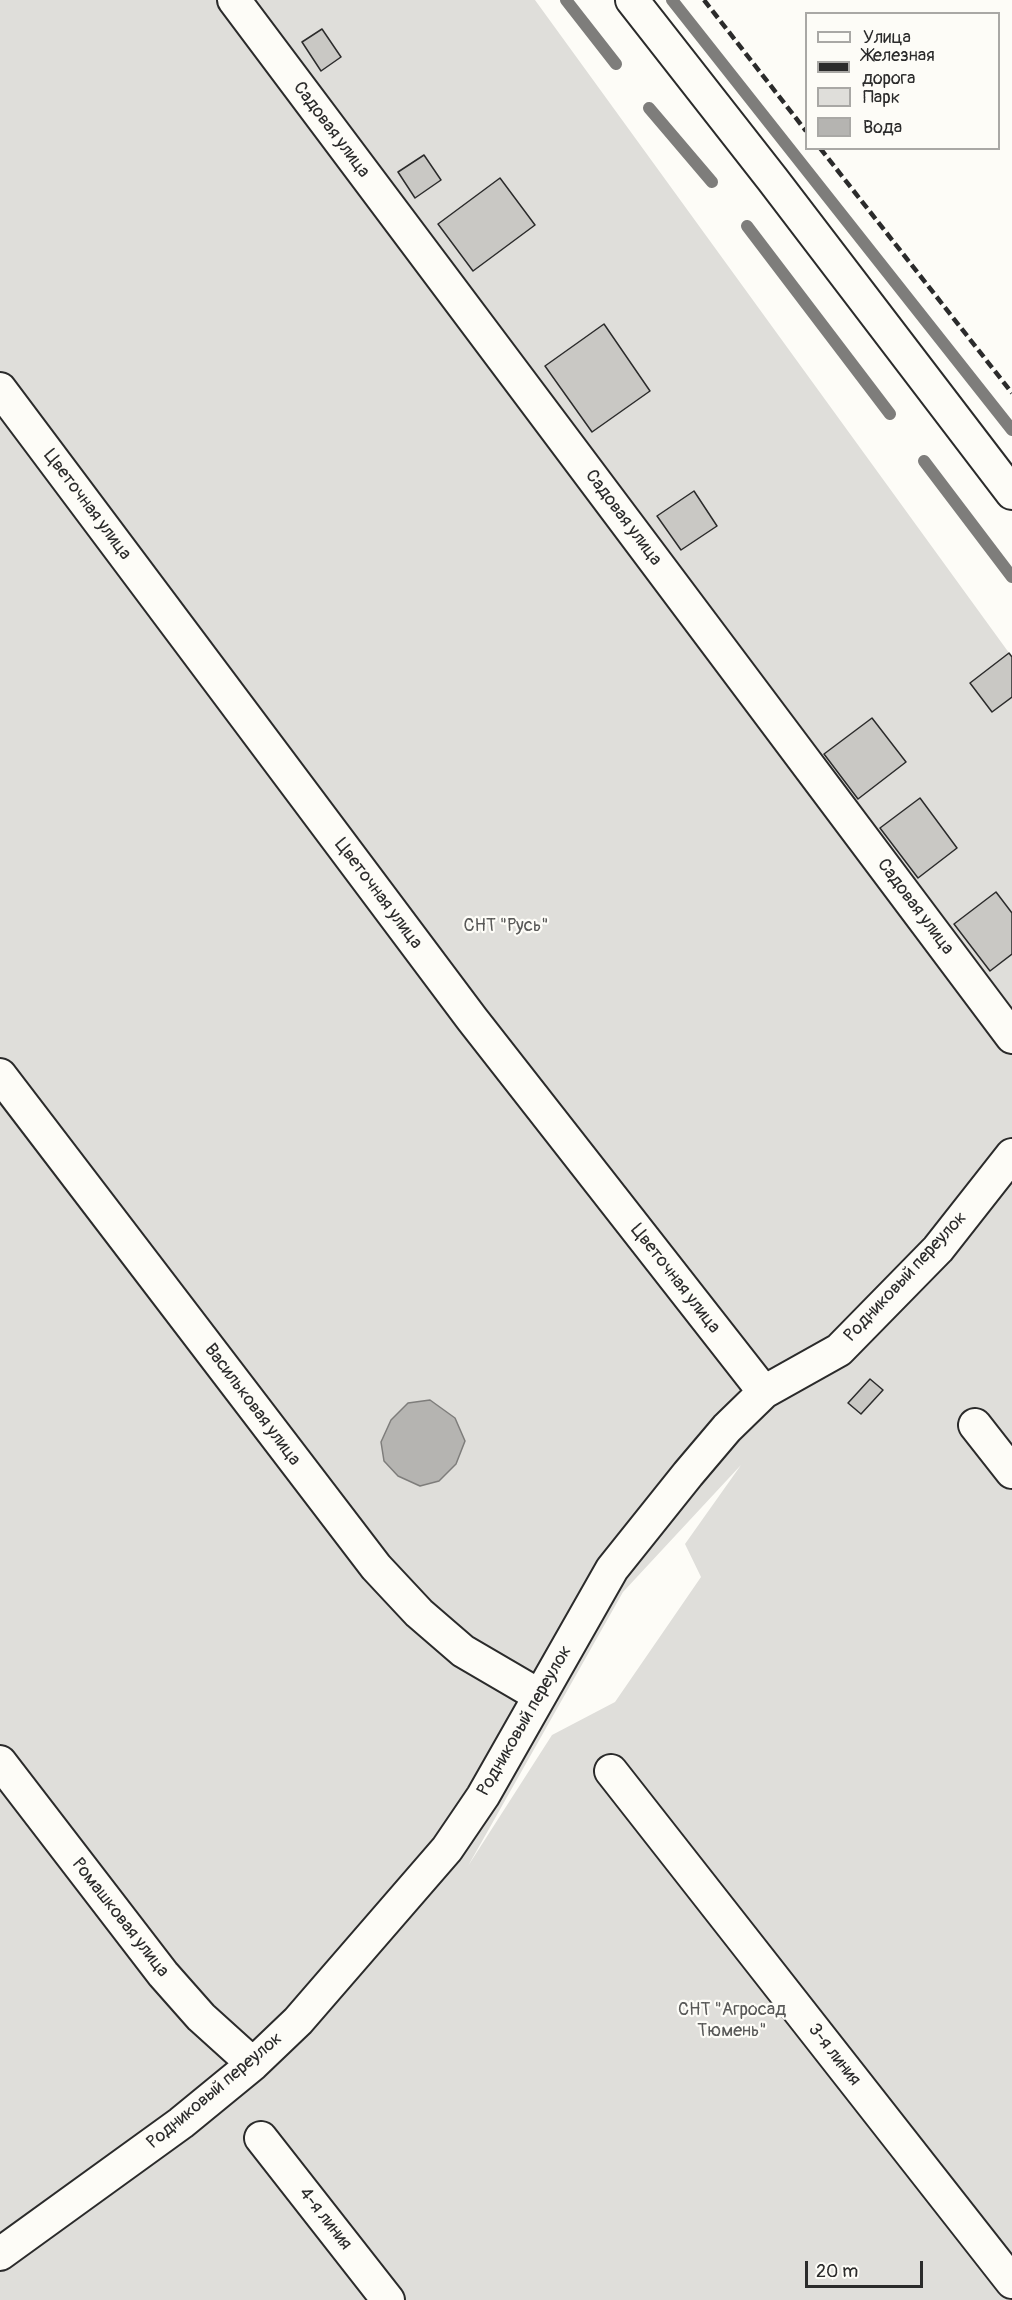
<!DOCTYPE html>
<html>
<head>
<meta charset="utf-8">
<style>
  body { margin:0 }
  #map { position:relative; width:1012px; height:2300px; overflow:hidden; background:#fdfcf7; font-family:Pangolin,sans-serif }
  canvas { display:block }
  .legend { position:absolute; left:805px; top:12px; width:195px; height:138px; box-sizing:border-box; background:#fdfcf7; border:2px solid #a9a8a5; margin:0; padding:8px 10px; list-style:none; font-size:18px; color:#2b2b2b }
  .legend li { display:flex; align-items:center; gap:12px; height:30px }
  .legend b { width:30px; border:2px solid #a9a8a5 }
  .scale { position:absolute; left:805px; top:2261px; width:118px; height:27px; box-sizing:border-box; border:3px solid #2b2b2b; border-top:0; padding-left:8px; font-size:18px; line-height:21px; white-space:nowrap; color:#2b2b2b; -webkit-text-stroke:4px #fdfcf7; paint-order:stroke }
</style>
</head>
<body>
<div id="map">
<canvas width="1012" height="2300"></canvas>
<ul class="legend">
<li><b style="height:8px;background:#fdfcf7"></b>Улица</li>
<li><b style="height:8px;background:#2b2b2b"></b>Железная дорога</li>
<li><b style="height:16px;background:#dfdeda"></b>Парк</li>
<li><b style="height:16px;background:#b5b4b1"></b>Вода</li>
</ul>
<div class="scale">20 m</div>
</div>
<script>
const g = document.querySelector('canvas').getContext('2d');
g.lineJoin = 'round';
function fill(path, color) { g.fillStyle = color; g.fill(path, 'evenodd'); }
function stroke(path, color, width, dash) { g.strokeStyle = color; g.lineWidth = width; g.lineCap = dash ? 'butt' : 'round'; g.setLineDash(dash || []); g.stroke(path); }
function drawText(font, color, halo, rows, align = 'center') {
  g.font = font + ' Pangolin,sans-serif'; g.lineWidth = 4.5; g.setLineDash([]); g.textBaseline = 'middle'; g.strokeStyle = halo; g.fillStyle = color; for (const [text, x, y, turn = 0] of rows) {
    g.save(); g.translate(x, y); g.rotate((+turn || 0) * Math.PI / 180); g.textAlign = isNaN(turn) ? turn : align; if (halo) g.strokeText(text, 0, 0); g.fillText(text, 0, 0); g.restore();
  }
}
fill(new Path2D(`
  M0,0h535l477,657v1643h-1012zM741,1465l-56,79 16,33 -86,125 -63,33 -84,131 155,-274z`), '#dfdeda');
const water = new Path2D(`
  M430,1400l25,18 10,23 -9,23 -17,17 -19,5 -22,-10 -14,-15 -3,-19 10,-22 17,-17z`);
fill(water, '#b5b4b1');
stroke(water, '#7e7d7b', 1.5);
stroke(new Path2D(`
  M566,0l50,64
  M672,0l340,430
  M649,108l63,74
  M747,226l143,188
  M924,461l88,116`), '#7e7d7b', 12);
const building = new Path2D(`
  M322,29l19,28 -20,14 -19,-29z
  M424,155l17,25 -26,18 -17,-26z
  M500,178l35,47 -62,46 -35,-47z
  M604,324l46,67 -58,41 -47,-66z
  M694,491l23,35 -36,24 -24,-34z
  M1009,653l3,4v40l-20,15 -22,-29z
  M872,718l34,44 -48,37 -34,-45z
  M920,798l37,50 -39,30 -38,-50z
  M996,892l16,21v41l-22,17 -36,-47z
  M870,1379l13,11 -22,24 -13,-11z`);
fill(building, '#c9c8c4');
stroke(building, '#2b2b2b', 1.5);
const minor = new Path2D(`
  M234,0l778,1037
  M632,0l141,180 239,313
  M0,389l472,630 292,373
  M0,1075l376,492 43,46 44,38 77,45
  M975,1425l37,47
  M0,1762l163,212 38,43 52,47
  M611,1771l401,511
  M261,2138l127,162
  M0,2254l181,-131 72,-59 45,-43 149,-172 36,-53 129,-227 76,-95 39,-46 37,-36 75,-42 99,-101 74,-94`);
stroke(minor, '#2b2b2b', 36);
stroke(minor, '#fdfcf7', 32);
stroke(new Path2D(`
  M704,0l102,131
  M820,148l192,245`), '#2b2b2b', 4.5, [9, 4.5]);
drawText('18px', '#2b2b2b', '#fdfcf7', [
  ["Садовая улица",331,130,53],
  ["Цветочная улица",87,505,53],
  ["Садовая улица",623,518,53],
  ["Цветочная улица",378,894,53],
  ["Садовая улица",915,907,53],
  ["Родниковый переулок",906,1277,-47],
  ["Цветочная улица",675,1279,52],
  ["Васильковая улица",252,1405,53],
  ["Родниковый переулок",525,1721,-60],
  ["Ромашковая улица",120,1918,52],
  ["3-я линия",834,2055,52],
  ["Родниковый переулок",215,2091,-40],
  ["4-я линия",325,2219,52]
]);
drawText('18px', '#585857', '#fdfcf7', [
  ["СНТ \"Русь\"",506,926],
  ["СНТ \"Агросад",732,2010],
  ["Тюмень\"",732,2031]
]);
</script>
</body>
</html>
